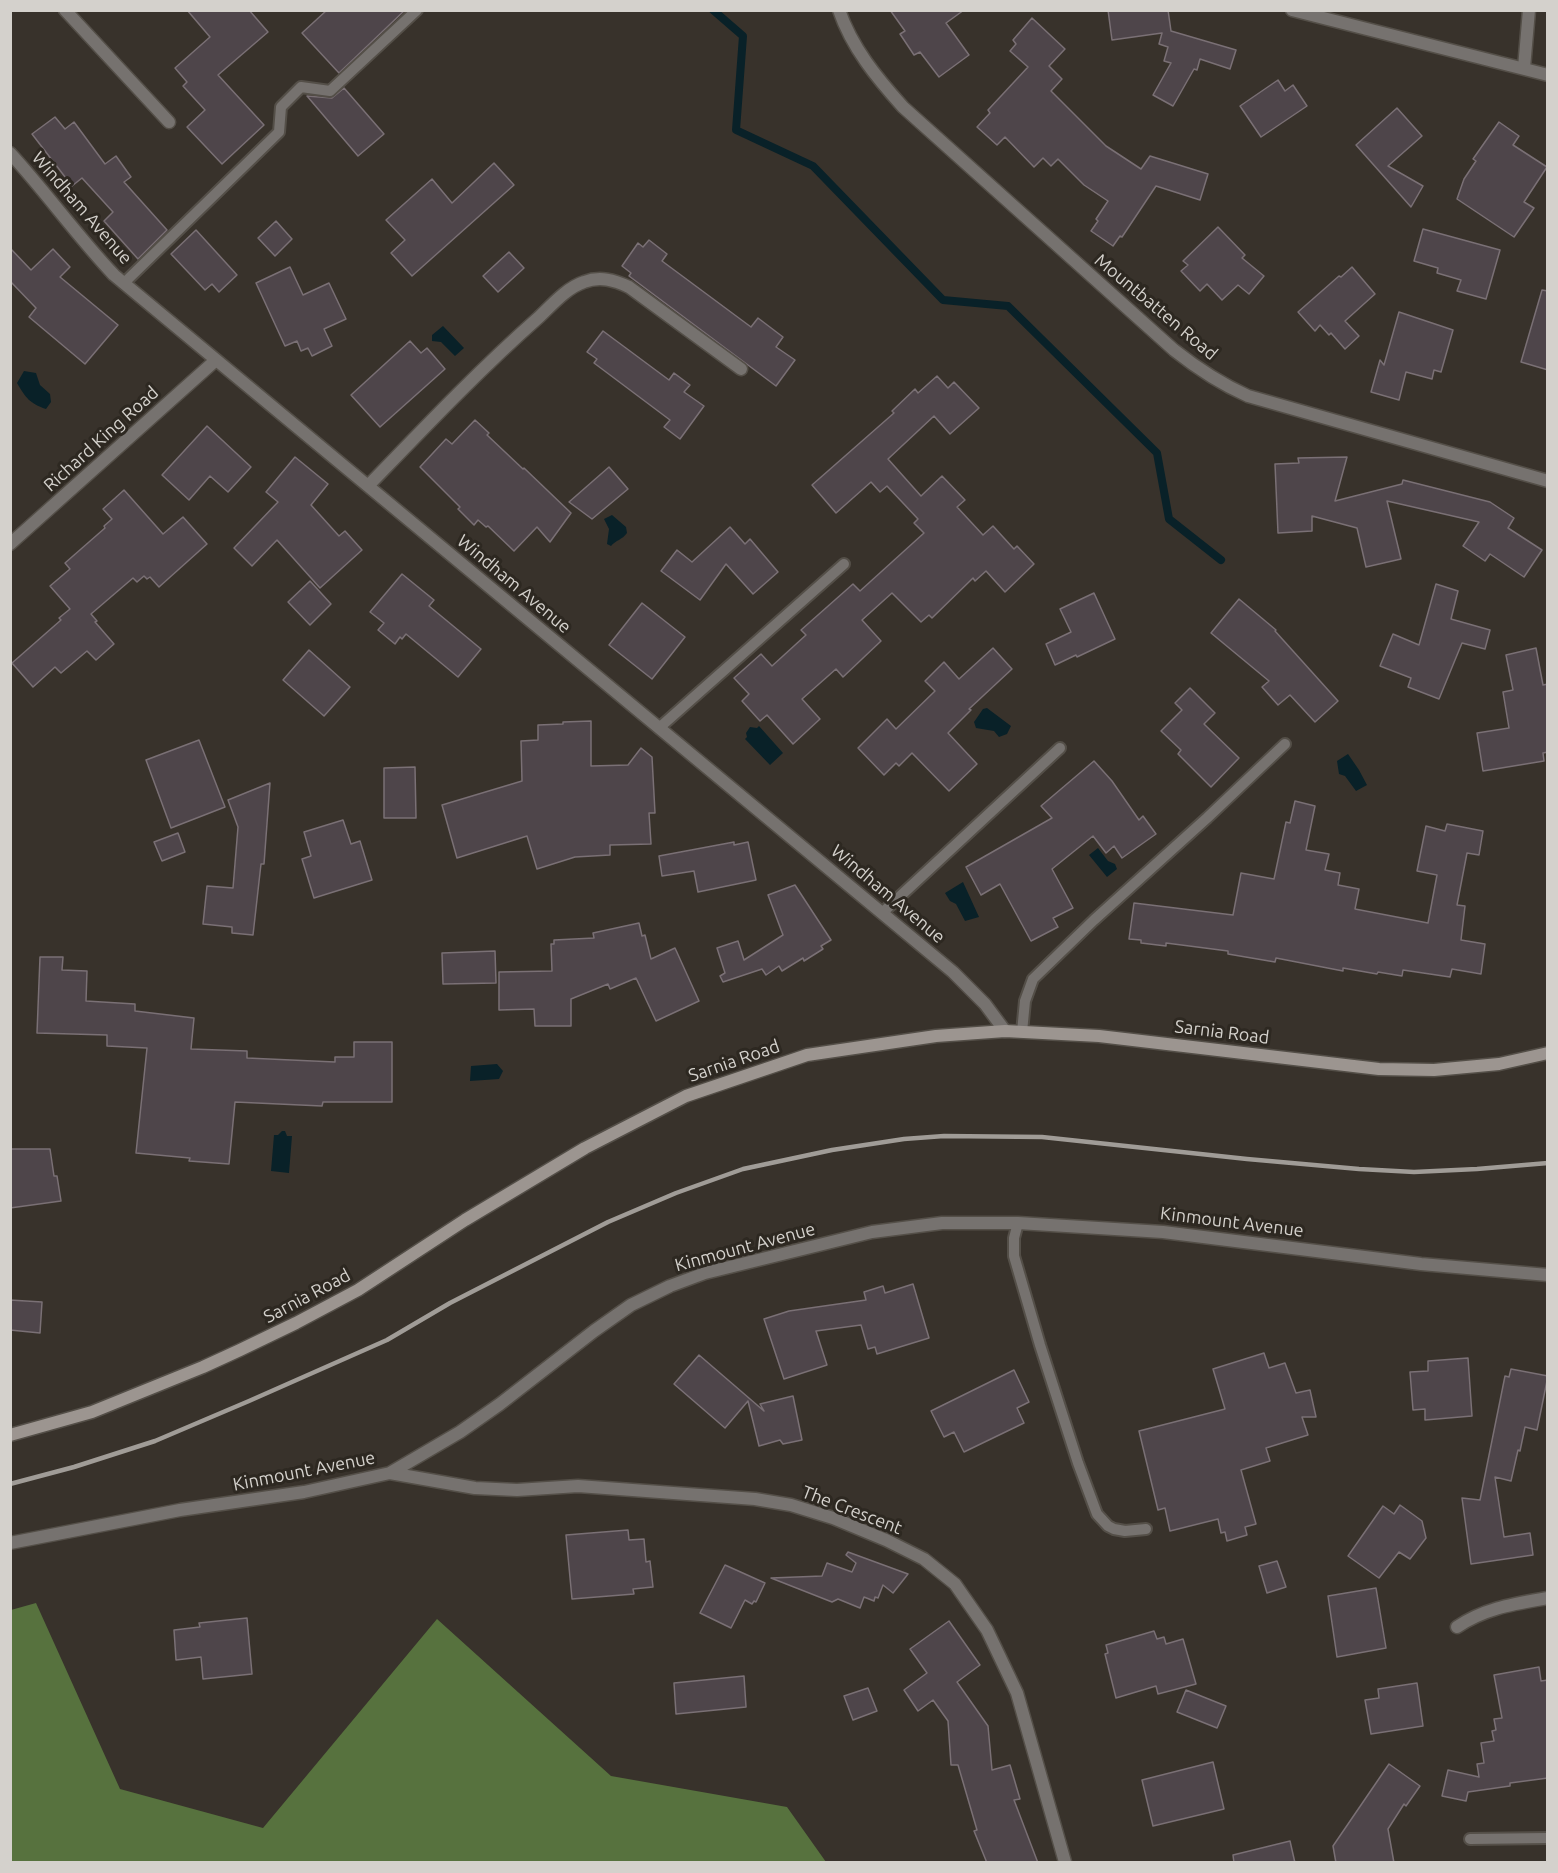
<!DOCTYPE html>
<html>
<head>
<meta charset="utf-8">
<style>
  body { margin:0 }
  #map { position:relative; width:1558px; height:1873px; overflow:hidden; background:#38322b; font-family:Ubuntu,sans-serif }
  canvas { display:block }
  .frame { position:absolute; inset:0; border:12px solid #d4d1cc; pointer-events:none }
</style>
</head>
<body>
<div id="map">
<canvas width="1558" height="1873"></canvas>
<div class="frame"></div>
</div>
<script>
const g = document.querySelector('canvas').getContext('2d');
g.lineJoin = 'round';
function fill(path, color) { g.fillStyle = color; g.fill(path, 'evenodd'); }
function stroke(path, color, width, dash) { g.strokeStyle = color; g.lineWidth = width; g.lineCap = dash ? 'butt' : 'round'; g.setLineDash(dash || []); g.stroke(path); }
function drawText(font, color, halo, rows, align = 'center') {
  g.font = font + ' Ubuntu,sans-serif'; g.lineWidth = 6; g.setLineDash([]); g.textBaseline = 'middle'; g.strokeStyle = halo; g.fillStyle = color; for (const [text, x, y, turn = 0] of rows) {
    g.save(); g.translate(x, y); g.rotate((+turn || 0) * Math.PI / 180); g.textAlign = isNaN(turn) ? turn : align; if (halo) g.strokeText(text, 0, 0); g.fillText(text, 0, 0); g.restore();
  }
}
fill(new Path2D(`
  M36,1603l84,186 143,39 174,-209 174,157 176,31 39,55h-815v-252z`), '#57723e');
fill(new Path2D(`
  M443,326l21,22 -9,8 -14,-14 -9,-1v-6z
  M24,371l12,2 4,12 10,9 1,8 -5,7c-17,-6 -20,-11 -29,-26z
  M612,515l14,12 1,6c-5,7 -11,7 -16,13l-4,-2 2,-15 -5,-10z
  M987,708l24,18 -4,8 -8,3 -5,-6 -18,-3 -2,-6 9,-13z
  M759,726l24,27 -13,12 -25,-26 2,-2 -1,-4 4,-6 7,1z
  M1348,754l11,16 8,15 -11,6 -11,-15 -6,-2 -2,-13z
  M1098,848l10,13 7,3 2,5 -10,8 -18,-22z
  M963,882l16,35 -14,4 -9,-17 -6,-3 -5,-8z
  M497,1064l6,7 -4,8 -29,2 1,-15z
  M282,1131h3l2,5h5l-3,37 -18,-2 3,-36h4z`), '#092128');
stroke(new Path2D(`
  M713,10l30,26 -7,94 77,36 130,134 65,6 149,147 12,66 52,41`), '#092128', 8);
const building = new Path2D(`
  M187,10h62l19,22 -50,43 46,50 -42,39 -35,-37 18,-17 -22,-24 4,-4 -12,-14 35,-31z
  M327,10h78l-66,63 -37,-40z
  M890,10h74l-18,13 23,32 -30,22 -19,-25 -6,3 -14,-21 5,-3z
  M1108,10h60l3,21 65,19 -6,19 -30,-10 -3,11 -3,-1 -21,37 -20,-11 18,-32 -7,-2 4,-14 -9,-3 3,-11 -50,7z
  M1032,18l33,31 -16,17 13,13 -11,12 55,55 35,23 9,-13 58,18 -8,26 -44,-14 -34,51 -2,-1 -7,10 -22,-15 7,-10 -2,-2 12,-18 -24,-16 -26,-26 -7,7 -8,-8 -9,9 -29,-30 -8,8 -20,-18 13,-14 -2,-3 40,-43 -18,-16 6,-7 -3,-4z
  M1278,80l7,11 8,-6 14,21 -46,31 -21,-31z
  M344,88l40,46 -26,22 -51,-60 25,2z
  M1397,108l25,28 -34,30 35,20 -12,21 -55,-62z
  M55,117l10,12 9,-7 31,42 11,-8 15,21 -7,5 43,48 -29,29 -34,-38 9,-9 -31,-34 -10,8 -40,-52z
  M1499,122l20,14 -6,9 34,22 -23,35 10,6 -20,29 -57,-38 7,-20 12,-18 -3,-2z
  M494,163l20,22 -102,91 -21,-23 14,-13 -19,-20 46,-41 20,24z
  M276,221l16,18 -17,17 -17,-18z
  M1218,227l27,28 -3,3 22,18 -15,18 -11,-9 -16,15 -15,-16 -7,7 -19,-20 7,-6 -5,-4z
  M1423,229l77,21 -14,49 -29,-8 4,-11 -24,-7 1,-5 -24,-7z
  M196,230l41,45 -18,17 -7,-8 -7,6 -34,-36z
  M649,240l18,14 -5,7 89,66 7,-9 25,19 -7,10 19,13 -19,26 -147,-110 2,-3 -9,-7 16,-23 5,4z
  M10,248l21,22 22,-21 17,18 -10,10 58,48 -33,39 -56,-47 7,-9 -26,-27z
  M509,252l15,16 -26,24 -15,-16z
  M290,267l13,28 26,-12 17,36 -22,10 8,17 -20,10 -4,-8 -7,3 -4,-10 -12,5 -29,-63z
  M1352,267l23,27 -30,27 14,15 -14,13 -14,-16 -2,2 -9,-10 -5,6 -17,-19 41,-36 2,1z
  M1542,290l6,1v79l-27,-8z
  M1399,312l54,18 -12,42 -7,-2 -2,9 -26,-7 -7,28 -28,-8 9,-32 4,5z
  M603,331l66,49 5,-7 16,12 -6,7 20,14 -24,33 -16,-12 6,-7 -76,-57 3,-4 -10,-7z
  M410,341l11,12 6,-5 18,21 -65,58 -29,-32z
  M937,376l11,12 6,-6 25,26 -29,26 -16,-18 -46,43 33,37 21,-20 23,24 -8,7 26,28 10,-9 21,23 3,-3 17,18 -29,28 -19,-21 -11,10 -2,-3 -41,40 -3,-3 -8,7 -29,-29 -30,27 19,21 -38,36 -7,-8 -34,30 18,20 -27,25 -26,-29 -7,6 -18,-20 7,-7 -15,-16 27,-24 11,12 34,-31 -5,-5 52,-46 7,7 64,-58 -10,-10 4,-4 -31,-33 -7,6 -9,-10 -35,31 -24,-28 82,-72 -2,-2 23,-22 3,4z
  M475,420l14,13 -2,2 36,34 1,-1 47,45 -21,29 -13,-15 -23,24 -26,-25 -2,1 -8,-7 -4,5 -16,-16 2,-2 -40,-40 26,-28 6,5z
  M207,426l44,41 -23,25 -18,-16 -21,24 -27,-25z
  M295,457l33,27 -17,21 28,31 6,-5 17,19 -42,38 -43,-48 -25,26 -18,-18 44,-46 -12,-10z
  M1347,457l-12,44 67,-17 1,-4 87,22 24,16 -6,10 34,22 -18,27 -34,-23 -5,7 -22,-15 16,-24 -92,-21 14,58 -35,8 -9,-39 -45,-12v15l-34,2 -3,-69 24,-1 -1,-5z
  M609,467l19,22 -36,30 -23,-17z
  M124,490l39,44 20,-17 24,27 -48,43 -9,-10 -3,2 -3,-3 -7,6 -4,-4 -42,36 6,7 -2,1 19,22 -18,16 -9,-9 -26,22 -6,-6 -22,20 -21,-24 49,-43 -2,-2 11,-9 -20,-23 20,-17 -5,-6 40,-35 -1,-2 8,-7 -9,-10z
  M730,527l15,17 5,-5 28,33 -25,22 -27,-30 -26,36 -39,-29 16,-21 15,12z
  M402,574l32,26 -5,6 52,43 -23,28 -52,-43 -4,5 -2,-2 -5,7 -17,-14 6,-7 -14,-11z
  M310,581l21,23 -21,21 -22,-23z
  M1436,584l22,7 -7,28 39,11 -5,19 -23,-6 -23,56 -31,-12 3,-9 -31,-12 13,-32 26,11z
  M1094,593l21,46 -38,18 -1,-2 -21,10 -9,-21 25,-12 -11,-23z
  M1239,599l37,31 -1,1 63,70 -23,21 -25,-27 -12,10 -16,-18 7,-6 -58,-48z
  M642,603l43,34 -33,42 -43,-34z
  M993,648l19,21 -43,40 2,1 -23,23 29,31 -28,27 -37,-38 -13,13 -3,-3 -12,12 -26,-27 29,-29 9,10 39,-38 -10,-10 19,-19 15,17z
  M1536,648l7,37 5,-1v68l-5,1 1,8 -61,10 -6,-38 32,-5 -6,-36 10,-2 -7,-35z
  M309,650l41,37 -26,29 -41,-36z
  M1190,688l25,25 -11,11 35,34 -28,29 -33,-33 3,-4 -20,-19 21,-21 -7,-7z
  M591,721v45l37,-1 13,-17 11,9 3,56h-6l2,31 -41,1v10l-35,2 -38,12 -10,-33 -70,22 -15,-53 80,-24 -1,-40 17,-1v-15l25,-1v-2z
  M199,740l26,67 -54,21 -25,-68z
  M1094,761l18,20 27,39 4,-4 13,18 -34,24 -8,-12 -8,7 -13,-17 -41,33 21,39 -20,10 5,9 -27,14 -31,-57 -19,11 -15,-28 86,-49 -11,-12z
  M415,767l1,51h-32v-50z
  M270,783l-6,81h-3l-8,71 -21,-2v-6l-29,-3 4,-38 26,2 5,-61 -10,-27z
  M1295,801l20,5 -9,44 23,4 -4,16 15,3 -2,12 21,4 -4,20 73,14 9,-48 -20,-4 9,-45 19,5 2,-7 36,7 -4,24 -12,-2 -10,52 8,1 -4,34 24,4 -4,30 -29,-5 -2,8 -47,-7 -1,6 -24,-4 -1,2 -34,-6v3l-67,-13 -1,4 -47,-8v-3l-62,-8v3l-25,-3v-3l-12,-1 5,-36 99,12 8,-42 33,6 12,-57 4,1z
  M343,820l8,24 9,-3 12,39 -58,18 -12,-39 9,-3 -7,-24z
  M178,833l7,19 -23,9 -8,-19z
  M734,842v3l14,-3 8,38 -58,12 -4,-21 -32,5 -3,-20z
  M795,885l36,55 -10,6 2,3 -19,12 -1,-3 -21,13 -3,-5 -13,9 -4,-6 -39,13 -3,-6 5,-3 -8,-25 21,-7 6,19 39,-25 -15,-40z
  M639,923l3,13 3,-1 6,24 24,-11 24,53 -43,20 -20,-43 -26,11 -2,-5 -37,15v27h-36l-1,-17 -35,1v-38l53,-1 -1,-27h3v-4l40,-2 -1,-5z
  M495,951l1,32 -53,1 -1,-31z
  M40,957h23l-1,13 25,1 -1,30 49,3v7l59,7 -3,31 56,2v7l88,4v-5h19v-15h38v60h-69l-1,4 -87,-4 -6,62 -40,-3 1,-3 -54,-5 11,-105 -40,-2v-11l-70,-2z
  M10,1149h40l4,27h3l4,25 -51,7z
  M913,1284l16,54 -52,16 -2,-7 -7,2 -7,-24 -45,6 11,34 -43,14 -20,-60 25,-8 77,-11 -2,-8 19,-6 2,7z
  M10,1300l32,2 -2,31 -30,-3z
  M1264,1353l5,15 16,-5 11,30 14,-3 6,27h-14l6,18 -42,13 4,13 -29,9 15,54 -11,3 2,8 -20,6 -2,-9 -4,1 -3,-14 -48,12 -5,-23 -7,2 -19,-79 86,-22 -12,-40z
  M699,1355l65,56 -4,-7 33,-8 9,44 -19,4 -3,-4 -21,6 -11,-45 -23,27 -51,-44z
  M1468,1358l4,58 -47,4v-11l-12,1 -3,-38 18,-1v-10z
  M1511,1369l37,7 -11,54 -12,-3 -5,24 -2,-1 -7,31 -16,-4 9,60 26,-4 3,22 -62,9 -9,-66 18,2 25,-124 4,1z
  M1014,1370l15,32 -12,6 7,15 -60,29 -10,-20 -10,5 -13,-26z
  M1400,1505l22,16 4,17 -16,21 -11,-7 -20,26 -31,-22 35,-50 11,8z
  M628,1530l1,10 15,-1 2,23 4,-1 3,26 -20,2 1,5 -62,5 -6,-64z
  M848,1552l60,22 -15,19 -10,-8 -5,13 -3,-1 -1,4 -10,-4 -4,11 -22,-9 -6,3 -61,-24 51,-2 5,-13 25,9 4,-9 -10,-8z
  M1277,1561l9,26 -19,6 -8,-27z
  M725,1565l40,18 -9,19 -2,-1 -2,3 -7,-4 -14,28 -31,-15z
  M1376,1588l10,60 -49,9 -9,-61z
  M247,1618l5,56 -49,5 -2,-22 -25,3 -2,-30 26,-3 -1,-4z
  M949,1621l31,44 -23,17 31,44 4,44 18,-5 10,34 -6,1 24,63h-51l-13,-32 3,-1 -19,-65h-7l-3,-44 -15,-21 -15,11 -14,-21 23,-17 -17,-24z
  M1154,1631l3,8 7,-2 2,7 17,-5 13,45 -38,10 -2,-8 -40,12 -11,-44 3,-1 -2,-8z
  M1539,1667l2,14 7,-1v98l-38,5v3l-42,6 -2,9 -24,-5 6,-26 31,7 -2,-13 7,-1 -3,-20 13,-2 -2,-10 4,-1 -2,-11 8,-1 -8,-43z
  M744,1676l2,31 -70,7 -2,-31z
  M1417,1683l6,43 -52,8 -6,-34 14,-2 -1,-9z
  M868,1688l9,23 -24,9 -9,-24z
  M1186,1690l40,16 -9,22 -40,-16z
  M1213,1762l11,47 -71,17 -11,-46z
  M1389,1764l31,22 -14,20 -2,-2 -16,25 6,34h-58l-3,-17z
  M1290,1841l5,22h-61l-1,-8z`);
fill(building, '#4e454a');
stroke(building, '#7a7075', 1.5);
const service = new Path2D(`
  M124,283l155,-151 2,-25 20,-20 29,4 87,-81
  M659,728l185,-164
  M882,913l178,-165
  M1022,1032l3,-31 8,-22 61,-59 113,-102 78,-74
  M1018,1223l-4,15v18l26,89 38,118 19,51 11,12 6,3 11,2 21,-2
  M1470,1839l78,-1`);
const minor = new Path2D(`
  M65,10l104,112
  M839,10c13,38 38,68 64,97l271,243c24,19 47,34 74,46l300,85
  M1292,10l256,65
  M1524,68l5,-58
  M10,153c36,39 67,83 104,122l839,697 32,32 20,27
  M368,486c55,-57 110,-115 170,-168 13,-12 28,-30 46,-36 16,-6 30,-2 45,5l112,82
  M10,544l206,-184
  M390,1473l85,15 42,2 61,-4 177,13 36,6 42,13 53,22 38,19 31,25 32,46 30,63 48,169
  M10,1543l170,-33 124,-18 86,-19 70,-41 40,-28 94,-73 37,-26 39,-19 35,-13 167,-41 70,-9h76l145,9 258,32 127,11
  M1457,1627c28,-19 57,-23 91,-29`);
const secondary = new Path2D(`
  M10,1435l82,-23 111,-45 37,-17 56,-27 62,-33 107,-70 120,-72 101,-52 121,-41 129,-19 69,-5 94,5 280,33 55,1 65,-6 49,-11`);
stroke(service, '#544f48', 14);
stroke(minor, '#544f48', 15);
stroke(secondary, '#544f48', 15);
stroke(service, '#76726f', 10);
stroke(minor, '#76726f', 12);
stroke(secondary, '#9c9590', 12);
stroke(new Path2D(`
  M10,1484l64,-17 81,-26 94,-40 138,-61 63,-37 158,-81 68,-29 67,-24 89,-19 72,-11 40,-3 98,1 205,22 112,10 55,3 63,-3 71,-6`), '#a09c97', 4.5);
drawText('18px', '#d4d1cc', '#2d2821', [
  ["Windham Avenue",82,208,49],
  ["Mountbatten Road",1156,307,40],
  ["Richard King Road",101,439,-42],
  ["Windham Avenue",514,584,40],
  ["Windham Avenue",888,894,40],
  ["Sarnia Road",1222,1032,7],
  ["Sarnia Road",734,1061,-19],
  ["Kinmount Avenue",1232,1222,7],
  ["Kinmount Avenue",745,1247,-15],
  ["Sarnia Road",307,1296,-28],
  ["Kinmount Avenue",304,1471,-11],
  ["The Crescent",852,1510,21]
]);
</script>
</body>
</html>
